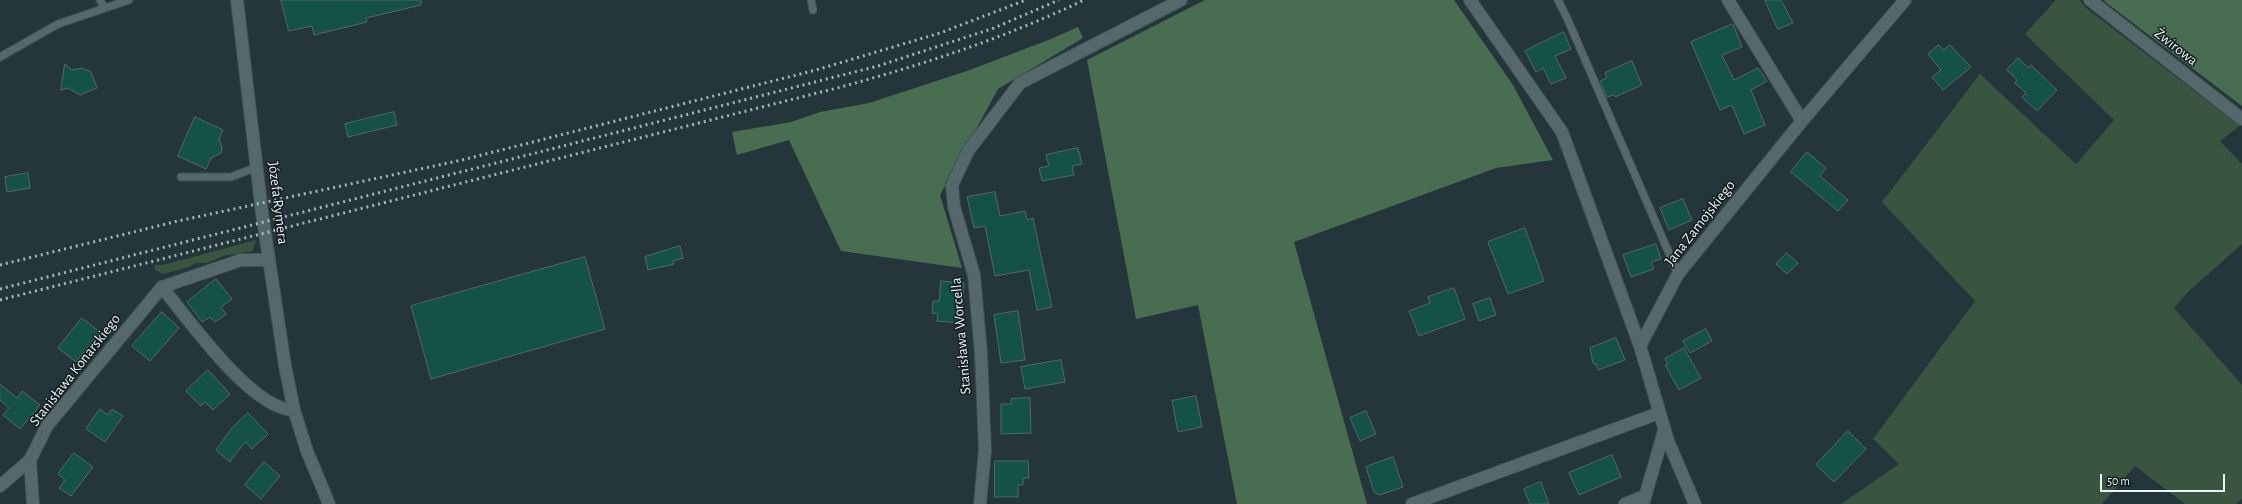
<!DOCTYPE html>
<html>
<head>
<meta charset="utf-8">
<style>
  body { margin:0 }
  #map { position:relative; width:2242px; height:504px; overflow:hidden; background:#24363b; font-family:"Alegreya Sans",sans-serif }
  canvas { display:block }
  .scale { position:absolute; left:2100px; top:474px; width:125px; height:18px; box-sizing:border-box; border:2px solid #e9f4f7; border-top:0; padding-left:5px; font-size:12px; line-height:14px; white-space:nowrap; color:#e9f4f7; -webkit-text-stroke:3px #141c1e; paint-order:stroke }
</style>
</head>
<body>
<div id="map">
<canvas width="2242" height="504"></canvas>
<div class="scale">50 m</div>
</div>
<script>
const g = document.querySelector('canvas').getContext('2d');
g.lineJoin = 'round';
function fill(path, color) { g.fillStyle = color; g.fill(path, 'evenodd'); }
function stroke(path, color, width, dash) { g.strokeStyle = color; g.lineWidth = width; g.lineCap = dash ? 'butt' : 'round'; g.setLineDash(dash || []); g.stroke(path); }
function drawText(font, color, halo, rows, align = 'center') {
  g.font = font + ' "Alegreya Sans",sans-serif'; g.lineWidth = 3; g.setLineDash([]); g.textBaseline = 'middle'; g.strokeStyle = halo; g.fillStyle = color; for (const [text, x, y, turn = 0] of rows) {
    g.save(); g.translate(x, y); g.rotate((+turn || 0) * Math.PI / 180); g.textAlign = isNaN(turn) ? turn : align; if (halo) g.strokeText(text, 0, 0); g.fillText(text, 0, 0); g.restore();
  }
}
fill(new Path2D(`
  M2056,0h23l7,8 154,118 -20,15 22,23v80l-53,47 -15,17 68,77v114l-6,5h-51l-50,-38 -33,38h-261l58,-40 -26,-25 102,-138 -93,-99 98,-128 96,90 38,-44 -89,-86z
  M256,240l-3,11 -30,5 -16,7h-11l-7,4 -26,7 -8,-4v-5h8z`), '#39543f');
fill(new Path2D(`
  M1205,0h249l59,85 40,75 -57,8 -202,74 73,262h-130l-39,-199 -62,14 -49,-259z
  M2242,0v106l-138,-105 1,-1z
  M1078,27l5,11 -85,51 -58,106 22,73 -121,-17 -52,-111 -52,15 -5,-23 59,-10 29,-10 49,-9 98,-32 84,-32z`), '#496d50');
const building = new Path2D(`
  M281,0h140v5l-55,13 1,4 -53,13 -2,-9 -23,5z
  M1765,0h16l12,23 -15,6z
  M1733,24l9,23 -20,8 12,25 24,-12 9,13 -16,9 14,35 -21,9 -12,-29 -12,5 -29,-68z
  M1564,32l7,17 -16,7 11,22 -15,6 -8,-16 -7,4 -11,-21z
  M1939,45l4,5 7,-5 21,22 -28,23 -11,-13 9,-7 -13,-16z
  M2018,58l11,10 2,-3 26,25 -20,21 -15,-14 4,-4 -11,-10 2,-3 -10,-10z
  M1632,61l10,24 -27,12 -1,-2 -7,2 -7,-16 7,-3 -2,-5z
  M65,64l7,6 10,-2 9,4 6,16 -17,7 -12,-7 -7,2z
  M394,112l3,13 -49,12 -3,-13z
  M195,117l28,13 -4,9 3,9 -1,5 -10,5 -5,11 -28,-13z
  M1078,148l4,16 -10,2 2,9 -32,6 -3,-13 10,-2 -3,-11z
  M1807,152l19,16 -6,8 28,24 -10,11 -47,-39z
  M28,173l2,15 -23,4 -2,-15z
  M995,192l5,24 25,-5 2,9 6,-2 19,89 -15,3 -8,-40 -34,6 -10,-50 -11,2 -7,-31z
  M1683,199l9,21 -23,10 -9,-22z
  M1525,228l19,53 -36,13 -20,-52z
  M1656,244l5,15 -10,3 3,7 -23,8 -8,-22z
  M680,246l3,12 -10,3 1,3 -26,6 -3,-13z
  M1787,253l11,10 -11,11 -11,-10z
  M585,257l20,72 -174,50 -20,-73z
  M216,279l16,20 -11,8 5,7 -11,8 -5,-5 -8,5 -15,-20z
  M941,281l23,2 -3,40 -24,-2 1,-7 -6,-1 1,-12h6z
  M1454,288l11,31 -46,17 -10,-25 21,-8 -2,-6z
  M1490,298l6,17 -17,6 -6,-17z
  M1018,311l7,49 -24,3 -7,-48z
  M162,312l17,16 -29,33 -18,-15z
  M82,318l18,14 -24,30 -18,-14z
  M1706,329l6,12 -22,12 -7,-12z
  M1616,338l9,22 -27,10 -2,-6 -3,-1 -3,-15z
  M1684,348l17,30 -22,12 -14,-25 3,-1 -3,-5z
  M1061,360l4,22 -40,7 -4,-22z
  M208,370l22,24 -17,16 -8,-8 -4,4 -15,-15z
  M0,384l17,14 5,-7 18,14 -20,24 -17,-14 6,-7 -9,-8z
  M1196,396l6,31 -24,5 -6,-31z
  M1030,398l1,35 -30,1v-30h10v-5z
  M100,409l8,6 4,-6 11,7 -18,26 -19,-13z
  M1366,411l10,23 -16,7 -10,-23z
  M248,413l20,21 -16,15 -7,-7 -15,20 -14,-12 16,-22z
  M1848,431l18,18 -32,33 -18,-17z
  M74,453l19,14 -22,29 -12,-8 6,-8 -7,-6z
  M1612,455l9,22 -42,18 -10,-22z
  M1393,457l10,30 -24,8 -5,-3 -8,-25z
  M995,461h33l1,17h-6v7h-5v12h-23z
  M264,462l16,14 -19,23 -16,-14z
  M1541,482l8,22h-19l-6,-15z`);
fill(building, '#145149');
stroke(building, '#556965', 1);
const lane = new Path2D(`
  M100,0l4,7
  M811,0l2,10
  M1558,0l9,18 111,256
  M0,57l58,-33 71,-24
  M181,177h50l26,-10`);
const street = new Path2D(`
  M1470,0l92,132 78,214
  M1728,0l74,121
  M2090,0l152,119
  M162,287c26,32 90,123 132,123
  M0,486l30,-26
  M33,504l-3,-44 17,-34 115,-139 79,-27h28
  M980,504l5,-54 -4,-97 -7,-78 -20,-68 -2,-22 16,-34 52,-68 161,-83
  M1412,504l247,-91
  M1625,504l20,-8
  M1643,504l21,-73
  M1695,504l-27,-63 -28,-95 38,-72 124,-153 103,-121`);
const secondary = new Path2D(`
  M237,0l25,213 23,153 9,44 13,41 22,53`);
stroke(lane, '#415155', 9);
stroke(street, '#415155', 14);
stroke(secondary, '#415155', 14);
stroke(lane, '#55696d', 7);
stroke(street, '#55696d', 12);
stroke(secondary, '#55696d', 12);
stroke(new Path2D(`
  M0,265l178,-44 284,-61 354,-90 124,-37 86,-33
  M0,289l878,-223 116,-38 65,-28
  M0,300l837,-212c85,-23 168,-50 247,-88`), '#a9b6ba', 3, [2, 4]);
drawText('15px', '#e9f4f7', '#141c1e', [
  ["Żwirowa",2176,47,38],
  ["Józefa Rymera",278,203,83],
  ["Jana Zamojskiego",1700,223,-52],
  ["Stanisława Worcella",961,336,-95],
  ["Stanisława Konarskiego",75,370,-52]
]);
</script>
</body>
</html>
